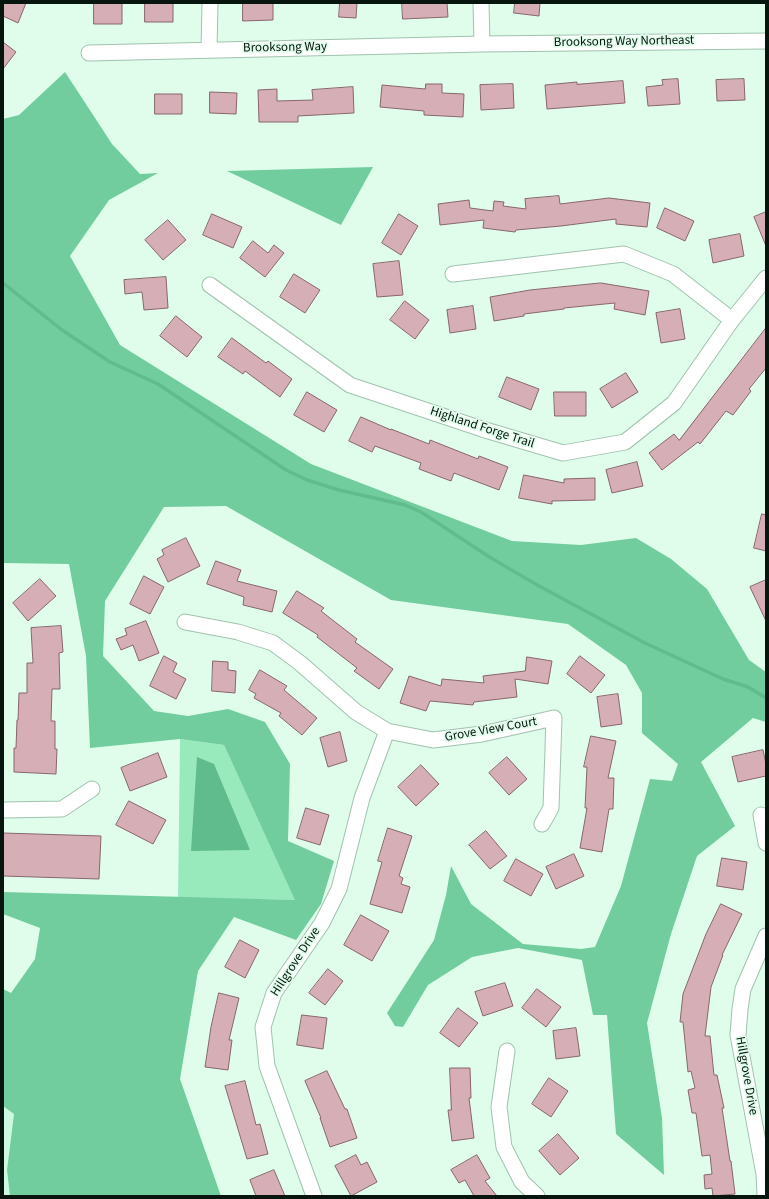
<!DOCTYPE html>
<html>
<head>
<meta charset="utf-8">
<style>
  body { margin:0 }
  #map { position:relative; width:769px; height:1199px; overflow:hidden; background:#e0fdec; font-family:"Source Sans 3",sans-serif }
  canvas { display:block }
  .frame { position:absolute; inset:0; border:4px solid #08150e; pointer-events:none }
</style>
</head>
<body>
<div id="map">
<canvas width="769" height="1199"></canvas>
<div class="frame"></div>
</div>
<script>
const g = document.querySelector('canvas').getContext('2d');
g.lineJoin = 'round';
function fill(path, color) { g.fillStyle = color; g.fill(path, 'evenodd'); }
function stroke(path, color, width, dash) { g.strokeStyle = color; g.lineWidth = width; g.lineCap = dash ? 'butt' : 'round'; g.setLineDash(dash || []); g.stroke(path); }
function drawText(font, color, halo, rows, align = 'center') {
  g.font = font + ' "Source Sans 3",sans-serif'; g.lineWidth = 3.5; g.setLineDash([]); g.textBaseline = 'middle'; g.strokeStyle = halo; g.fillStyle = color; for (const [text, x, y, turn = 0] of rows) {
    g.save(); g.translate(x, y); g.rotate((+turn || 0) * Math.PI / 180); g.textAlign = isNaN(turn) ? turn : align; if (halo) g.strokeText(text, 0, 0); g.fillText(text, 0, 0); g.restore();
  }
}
fill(new Path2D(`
  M3,1106l11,7 -7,57 3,26h-7z`), '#cdf9e0');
fill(new Path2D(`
  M180,739l44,6 72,155 -118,-2z`), '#98eabd');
fill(new Path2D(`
  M65,72l47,72 28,30 18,-1 -49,27 -39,56 50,89 191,119 201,77 69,4 55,-7 35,21 36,30 42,71 17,12v50l-13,-4 -52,44 34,64 -38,30 -26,78 -24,89 15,95 2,57 -48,-41 -9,-119h-14l-11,-55 -64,-12 -46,9 -44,28 -25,42 -8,-1 -8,-13 47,-73 12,-45 5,-29 20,38 52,40 58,5 14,-2 26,-61 29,-107 22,2 6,-17 -36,-31v-40l-16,-28 -58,-41 -177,-24 -165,-94 -62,1 -59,94 -2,55 51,55 34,5 40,-7 37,13 25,42 -2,77 46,20 -13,43 -25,36 -62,-23 -36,54 -18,108 41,117h-211l-3,-26 7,-56 -11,-8v-117l8,4 24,-34 5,-31 -37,-14v-22l292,8 -71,-155 -44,-6 -90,9 -4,-92 -17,-92 -66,-1v-444l16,-4z
  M373,167l-32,58 -114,-54z`), '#71cd9d');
fill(new Path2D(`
  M197,757l17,7 36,86 -59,1z`), '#60bc8c');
stroke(new Path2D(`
  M3,283l59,47 48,32 48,22 128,86 21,10 32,10 66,15 16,7 70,46 48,28 106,57 78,36 25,8 18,11`), '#60bc8c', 3.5);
const building = new Path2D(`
  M3,3h23l-8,20 -15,-7z
  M94,3h28v21h-28z
  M145,3h28v19h-28z
  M243,3h30v17l-30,1z
  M340,3h17l-1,15 -17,-1z
  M402,3h45l1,14 -45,2z
  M515,3h25l-1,13 -25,-3z
  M3,42l13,10 -13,17z
  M678,79l2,25 -32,2 -2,-19 17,-2 -1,-5z
  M744,79l1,21 -28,1 -1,-21z
  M623,81l2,22 -78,6 -2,-24 32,-3v2z
  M426,84h16v9l22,1 -1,23 -39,-2v-4l-44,-4 2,-22 43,4z
  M513,84l1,24 -33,2 -1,-25z
  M353,87l1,26 -56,3v6h-39l-1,-32 19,-1v12l36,-1 -1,-10z
  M210,92l27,1 -1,21 -26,-1z
  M155,94h27v20h-27z
  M559,196l1,8 49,-6 41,5 -3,24 -31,-3v-5l-55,7 -45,4 -1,2 -32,-4 1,-8 -44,5 -2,-21 31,-4 1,8 23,3 1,-10 10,1 -1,4 23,3 -1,-10z
  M665,208l29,13 -9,20 -28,-13z
  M766,212v34l-12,-29z
  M212,214l30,13 -9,21 -30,-13z
  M399,214l19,12 -17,29 -19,-12z
  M168,220l18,20 -23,20 -18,-20z
  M740,234l4,22 -31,7 -4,-23z
  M253,241l15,12 6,-8 10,8 -19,24 -25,-19z
  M399,261l4,34 -26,2 -4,-33z
  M294,274l26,16 -15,23 -25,-16z
  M166,277l2,31 -24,2 -2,-18 -17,2 -1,-14z
  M601,283l48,8 -4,24 -31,-6 1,-6 -51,5v1l-40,5v2l-30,5 -4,-24 40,-7z
  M405,301l24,19 -14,19 -25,-19z
  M473,306l3,23 -26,4 -3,-23z
  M680,309l5,30 -24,4 -5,-30z
  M176,316l26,21 -15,20 -27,-21z
  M766,328v40l-17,21 2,2 -18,24 -7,-4 -26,33 -2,-2 -36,28 -13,-17 25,-19 5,6z
  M232,338l34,25 2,-2 24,18 -12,18 -35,-26 -2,3 -25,-17z
  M626,373l12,19 -26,16 -12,-19z
  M507,377l32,12 -8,21 -32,-13z
  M307,392l30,18 -13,22 -30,-17z
  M554,392h32v24h-31z
  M361,417l30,13v-1l38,15 1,-4 48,19 1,-3 29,11 -9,23 -45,-17 -3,8 -32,-12 2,-6 -46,-17 -3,6 -23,-11z
  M637,462l6,24 -31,7 -6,-23z
  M524,475l40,8v-4l31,-1v22l-43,1v3l-33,-6z
  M762,514l4,1v36l-12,-3z
  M186,538l14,28 -32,16 -11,-23 7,-4 -2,-5z
  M216,561l25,9 -4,11 40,10 -5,21 -29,-7 1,-8 -37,-13z
  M144,576l20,11 -14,27 -20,-10z
  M40,579l16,17 -28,25 -15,-18z
  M766,580v41l-16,-34z
  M297,591l27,17 -3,3 36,28 -2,3 38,27 -14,20 -25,-18 3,-3 -40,-31 1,-2 -35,-22z
  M146,621l13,32 -20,8 -6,-16 -12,5 -5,-11 11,-4 -2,-6z
  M61,626l2,26 -4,1 1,36h-8l-1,32h4v28h2l-1,25 -42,-2v-24h2l1,-28h1l1,-27h8v-30h6l-2,-35z
  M164,656l13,7 -4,9 13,7 -10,20 -26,-13z
  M580,656l25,19 -14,18 -24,-19z
  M527,657l25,4 -4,23 -33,-5 2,18 -43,5 -1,3 -43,-4 -4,10 -26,-8 9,-27 32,10 1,-7 42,4 -1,-7 42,-5z
  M213,661l15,1v8l8,1 -1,22 -23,-2z
  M260,670l27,16 -3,4 33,28 -15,17 -23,-19 2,-3 -27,-15 2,-4 -7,-4z
  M618,694l4,30 -21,3 -4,-30z
  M340,732l7,29 -19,6 -8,-29z
  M591,736l25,5 -8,37h6l-1,31h-4l-7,43 -22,-4 7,-40h-2l2,-41h-3z
  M763,750l3,14v12l-28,6 -6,-25z
  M158,753l9,24 -37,14 -9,-23z
  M507,757l20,22 -18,16 -20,-22z
  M421,765l18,19 -23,22 -18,-19z
  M129,801l37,19 -13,24 -37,-19z
  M306,808l23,7 -9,30 -23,-7z
  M388,828l24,8 -13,40 4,2 -2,6 9,3 -8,26 -32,-9 12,-42 -4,-1z
  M486,831l21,25 -17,13 -21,-24z
  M3,833l98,3 -2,43 -96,-3z
  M574,854l10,22 -28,13 -10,-22z
  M722,858l25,4 -4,28 -26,-4z
  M516,859l27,15 -12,22 -27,-15z
  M721,904l21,10 -20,41h1l-12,32 -6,49h5l4,39h3l7,33h-2l8,53h1l4,33 -22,2 -1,-8 -7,1 -1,-14 8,-1 -2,-19 -8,1 -6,-43h-4l-4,-23 7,-2 -4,-17 -3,1 -5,-50h-3l3,-28 23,-60z
  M361,915l28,16 -17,30 -28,-16z
  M240,940l19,10 -14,28 -20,-11z
  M328,969l15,12 -18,24 -16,-12z
  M505,983l8,23 -30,10 -8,-24z
  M537,989l24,18 -15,20 -24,-19z
  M219,993l20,5 -10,42h3l-4,30 -23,-3 6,-40z
  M458,1008l20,15 -19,24 -19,-14z
  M302,1015l25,3 -4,31 -26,-4z
  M576,1028l4,28 -24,3 -3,-28z
  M450,1068h20l1,30h-2l5,40 -22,3 -4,-31h3z
  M327,1071l18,38h2l10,29 -27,9 -10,-29h1l-16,-37z
  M549,1078l19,13 -17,26 -19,-13z
  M245,1081l11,44 4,-1 8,30 -21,5 -22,-73z
  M558,1134l21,24 -19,17 -21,-24z
  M356,1155l5,10 6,-3 10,20 -26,14 -16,-30z
  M477,1155l13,23 -5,3 12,15h-23l-9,-16 -6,3 -8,-13z
  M274,1170l11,26h-29l-6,-16z`);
fill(building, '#d6aeb6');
stroke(building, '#88656c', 1);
const street = new Path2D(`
  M481,3l1,41
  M209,50l1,-47
  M89,53l393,-9 284,-3
  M453,274l171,-20 49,20 59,46
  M210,285l140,100 132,44 81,24 62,-11 49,-39 58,-83 34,-42
  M185,622l53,10 35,11 27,20 56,49 31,19 46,9 49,-6 72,-16 -3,90 -9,16
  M3,810l59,-1 30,-20
  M761,815l5,28
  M507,1051l-8,56 5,40 18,35 15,14
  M314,1196l-47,-130 -4,-39 11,-34 48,-70 17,-34 23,-91 25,-67
  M765,1196l-1,-22 -26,-139 2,-26 3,-20 23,-53`);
stroke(street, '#a0c2ae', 17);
stroke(street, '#fff', 15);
drawText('13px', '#08150e', '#e0fdec', [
  ["Brooksong Way Northeast",624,42,-1],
  ["Brooksong Way",285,48,-1],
  ["Highland Forge Trail",482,428,18],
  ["Grove View Court",491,730,-10],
  ["Hillgrove Drive",296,962,-57],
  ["Hillgrove Drive",746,1076,80]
]);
</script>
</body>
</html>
